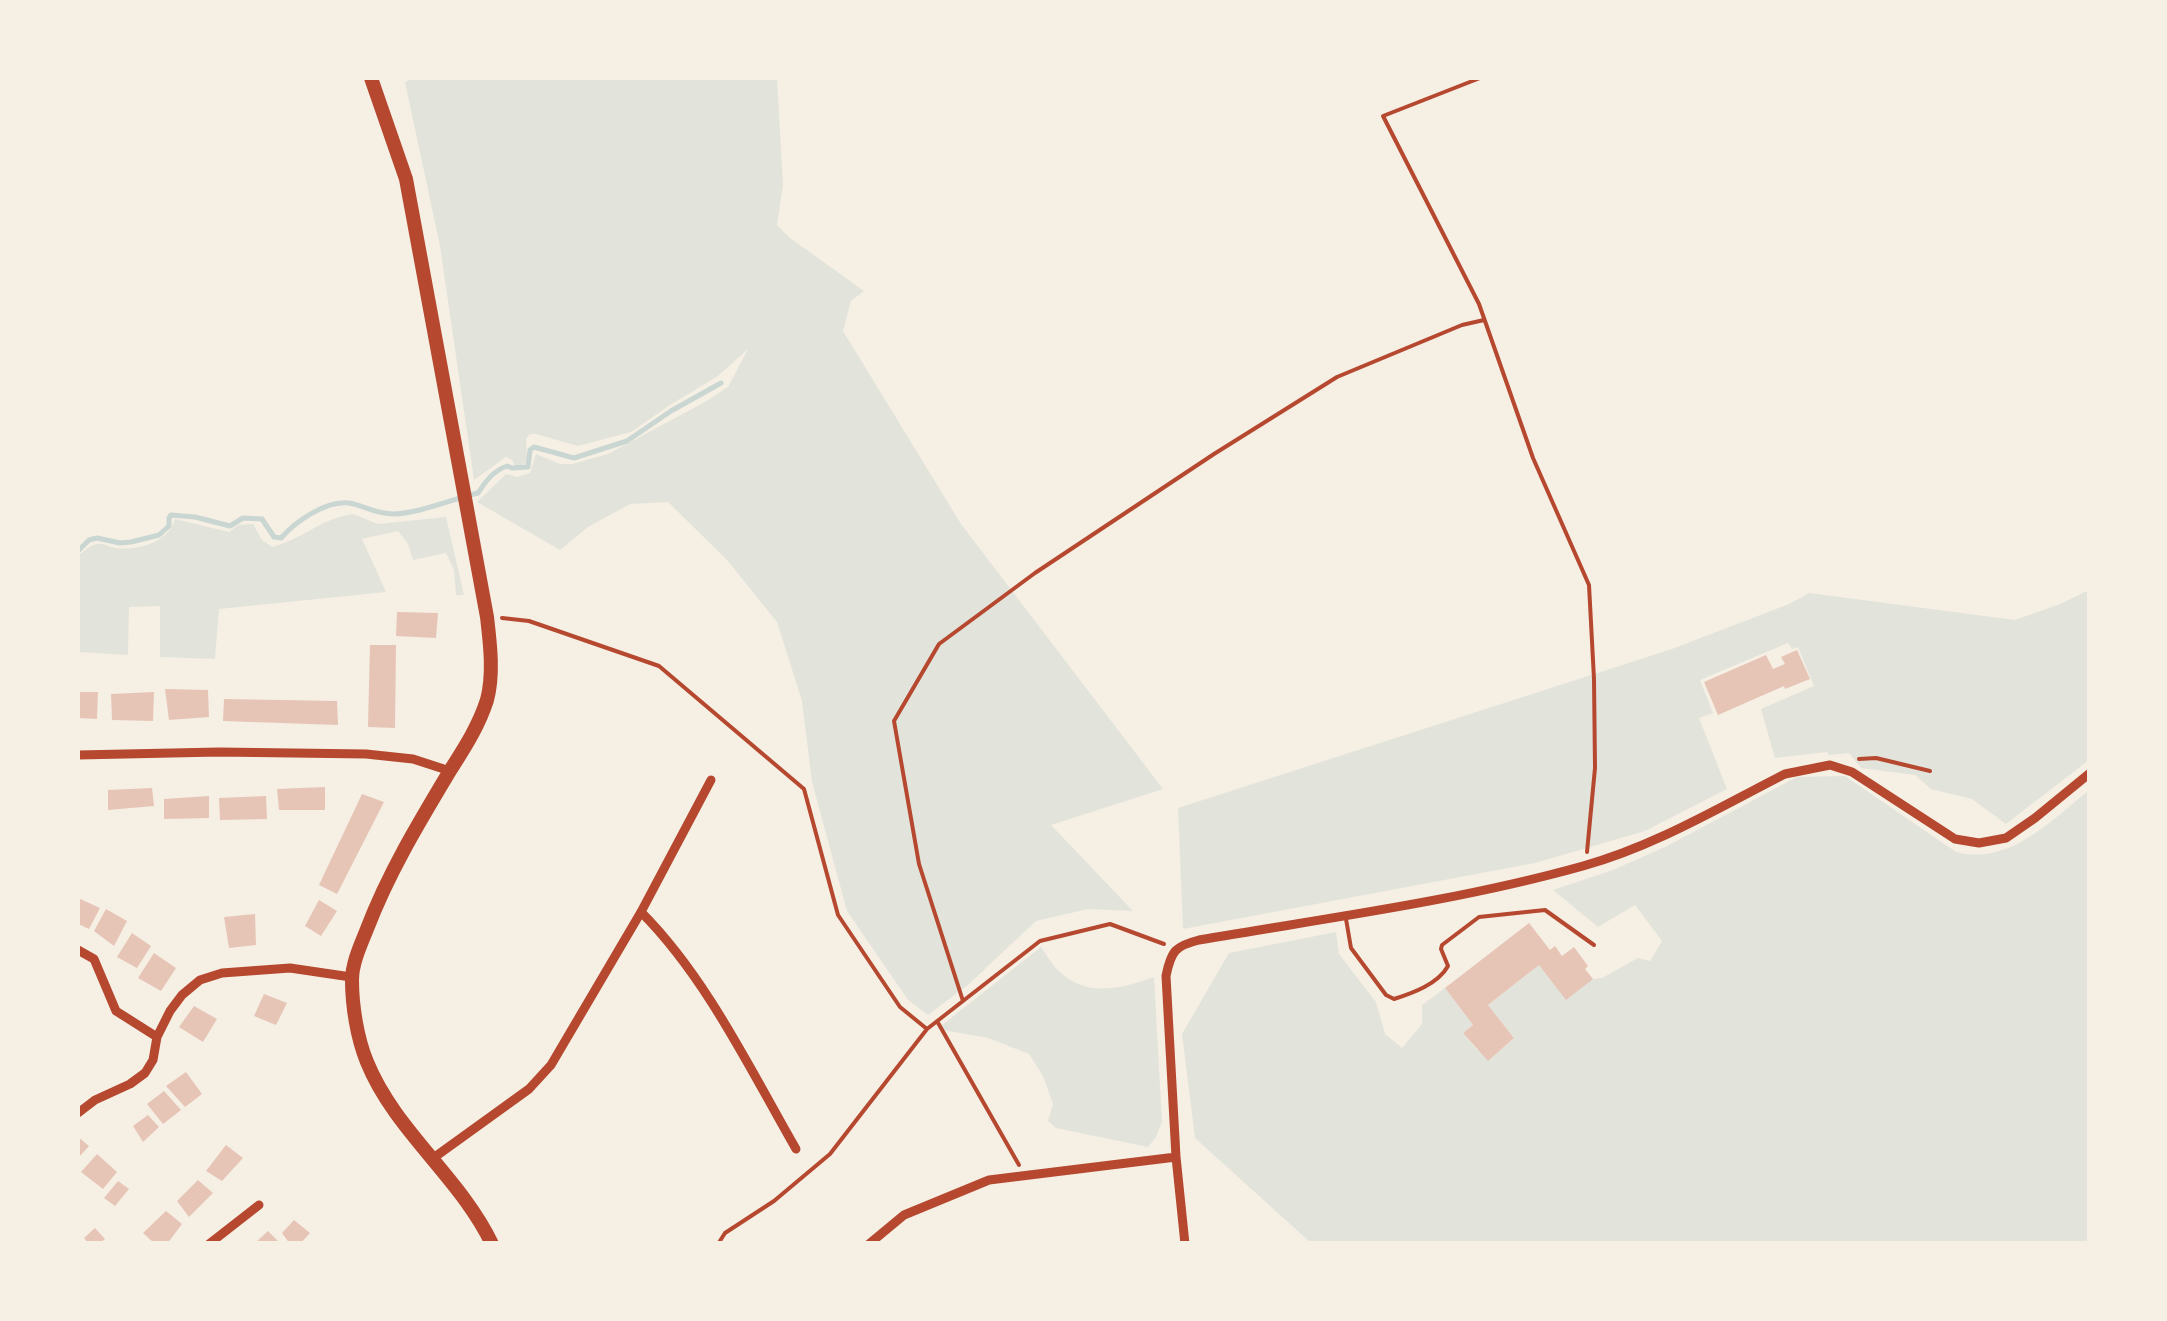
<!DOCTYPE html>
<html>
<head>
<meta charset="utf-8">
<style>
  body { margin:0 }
  #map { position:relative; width:2167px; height:1321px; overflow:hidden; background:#f6efe4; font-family:Commissioner,sans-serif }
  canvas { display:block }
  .frame { position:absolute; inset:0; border:80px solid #f6efe4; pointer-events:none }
</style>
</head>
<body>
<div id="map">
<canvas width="2167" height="1321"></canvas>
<div class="frame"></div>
</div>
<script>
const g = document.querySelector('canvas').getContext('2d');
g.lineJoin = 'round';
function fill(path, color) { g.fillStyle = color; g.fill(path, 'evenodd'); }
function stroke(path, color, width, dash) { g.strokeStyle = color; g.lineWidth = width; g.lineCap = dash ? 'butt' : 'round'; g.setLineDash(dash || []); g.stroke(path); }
fill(new Path2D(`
  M414,78h363l6,107 -6,40 13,13 74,53 -13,10 -8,30 118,193 202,265 -112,36 82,86 -45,-2 -52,12 -67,63 -41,31 -20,-15 -61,-89 -35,-129 -10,-81 -25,-79 -50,-62 -59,-58 -38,2 -42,23 -28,23 -83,-48 29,-28 11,3 13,-4 6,-19 24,10h12l36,-10 97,-52 23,-15 20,-38 -30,27 -48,29 -39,27 -53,14 -42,-12h-6l-4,5 1,23 -6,4h-6l-3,-6 -6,-3 -32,23 -34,-234 -35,-164z
  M353,514l25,10 68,-7 18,78h-8l-2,-25 -8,-17 -33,7 -5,-16 -10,-13 -36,8 24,53 -167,17 -4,50 -55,-2v-51l-31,1 -1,48 -50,-3v-96c5,-4 13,-12 20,-12 6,-1 11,3 16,4 23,3 54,-5 61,-29l54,13 9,-7 15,-1 9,16 10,7c29,-7 50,-29 81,-33z
  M2089,590v170l-83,64 -34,-25 -41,-10 -16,-14 -54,-7 -12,-15 -20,2 -2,-3 -52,6 -14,-49 53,-23 -16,-39 -6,2 -4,-6 -88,37 13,33 -14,5 28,71 -82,42 -110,32 -352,66 -5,-121 494,-159 117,-45 20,-11 206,27 45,-16z
  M1845,776l111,76c53,14 96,-32 133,-62v453l-603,1 -2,-3 -28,3 -145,-1 -116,-105 -13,-104 47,-81 107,-21 3,22 37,48 9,32 17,14 20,-24v-19l23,-17 28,37 -10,8 14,17 2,-1 10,11 25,-22 -26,-33 51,-40 54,14 9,-1 36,-20 12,3 12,-20 -27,-36 -37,22 -45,-37 60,-20 54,-24 130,-69z
  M1041,947c6,8 12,20 20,26 28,25 62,15 93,4l8,145 -6,15 -8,10 -92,-19 -8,-7 5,-17 -10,-28 -14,-22 -41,-16 -51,-9z`), '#e2e4dc');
stroke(new Path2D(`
  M78,551l11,-11 8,-2 23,5 11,-1 28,-7 10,-9v-8l2,-3 24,2 35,9 13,-8 19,1 12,18 7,1c14,-16 45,-38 68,-35 17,3 25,11 45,11 26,-1 59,-15 84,-21 8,-12 15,-22 29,-27l5,2 16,-1 2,-17 4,-3 40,11 53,-17 44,-30 50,-28`), '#c9d6d2', 5);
fill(new Path2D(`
  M397,612l41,1 -2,25 -40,-2z
  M370,645h26l-1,83 -27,-1z
  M1797,650l13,29 -25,10 -1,-3 -66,29 -14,-33 62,-27 7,14 12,-5 -4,-7z
  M165,689l43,1 1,27 -40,3z
  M78,692h20l-1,27 -19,-1z
  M154,692l-1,29 -41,-1 -1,-26z
  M224,699l113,2 1,24 -115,-4z
  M325,787v23h-46l-2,-21z
  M152,788l2,18 -46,4v-20z
  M362,794l22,8 -47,92 -18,-9z
  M209,796v22l-45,1v-20z
  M266,796l1,23 -47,1 -1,-22z
  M78,898l22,10 -11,21 -11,-5z
  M319,900l18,11 -16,25 -16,-10z
  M106,909l21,12 -13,25 -20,-15z
  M255,914l1,31 -27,3 -5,-31z
  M1529,923l21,27 5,-4 7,10 12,-9 14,19 -3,3 8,10 -27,21 -27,-35 -51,40 26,33 -26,23 -25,-28 10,-8 -28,-37z
  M132,933l19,13 -14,22 -20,-11z
  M154,953l22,15 -15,23 -23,-13z
  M264,994l23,9 -11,22 -22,-9z
  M194,1006l23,13 -14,23 -24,-15z
  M186,1072l16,22 -17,13 -19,-21z
  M164,1091l17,19 -18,14 -16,-20z
  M148,1115l11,12 -16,15 -10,-16z
  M78,1137l11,9 -11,12z
  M226,1145l17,13 -21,23 -16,-10z
  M97,1154l20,18 -14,17 -22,-17z
  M198,1180l15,13 -24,24 -12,-16z
  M118,1181l11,8 -14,17 -11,-8z
  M166,1211l16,13 -15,20h-12l-12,-11z
  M294,1220l16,13 -10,11h-10l-8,-11z
  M95,1228l10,11 -6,5h-10l-5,-6z
  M268,1231l13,13h-27z`), '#e6c5b7');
stroke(new Path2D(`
  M1480,78l-97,38 96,188 54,154 56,127 5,94 1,89 -8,84
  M502,618l27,3 130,45 145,123 34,126 62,92 27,22
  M1859,759l17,-1 54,13
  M963,1001l-44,-137 -25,-143 45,-77 96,-71 179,-119 123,-77 125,-52 22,-5
  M937,1021l82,144
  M718,1244l7,-11 49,-32 56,-47 97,-125 113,-88 70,-17 54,20`), '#b5482f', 4);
stroke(new Path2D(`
  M1346,919l5,29 35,47 8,4c19,-6 44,-15 54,-33l-7,-17 1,-4 37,-28 66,-7 49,35`), '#b5482f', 4);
stroke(new Path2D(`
  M78,755l141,-3 147,2 47,5 37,12
  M641,912c65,65 109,157 155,237
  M78,950l16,9 22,52 41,26
  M78,1113l17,-13 35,-16 15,-11 8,-13 4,-23 13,-26 12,-16 18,-15 22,-7 68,-5 61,9
  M432,1159l97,-70 22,-24 90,-153 70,-132
  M209,1244l50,-39
  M869,1244l35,-29 85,-35 187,-23
  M1185,1244l-9,-87 -10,-181c5,-25 9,-30 33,-36 128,-22 259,-39 384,-74 72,-20 137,-59 202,-92l45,-9 22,7 103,67 24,4 27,-5 29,-20 55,-45`), '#b5482f', 9);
stroke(new Path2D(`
  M371,78l35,101 81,438c3,26 7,57 0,83 -9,28 -24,50 -39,74 -30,50 -60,100 -81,155 -6,15 -15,34 -15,51 0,25 5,58 15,82 28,69 93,115 125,182`), '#b5482f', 14);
</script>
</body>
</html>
